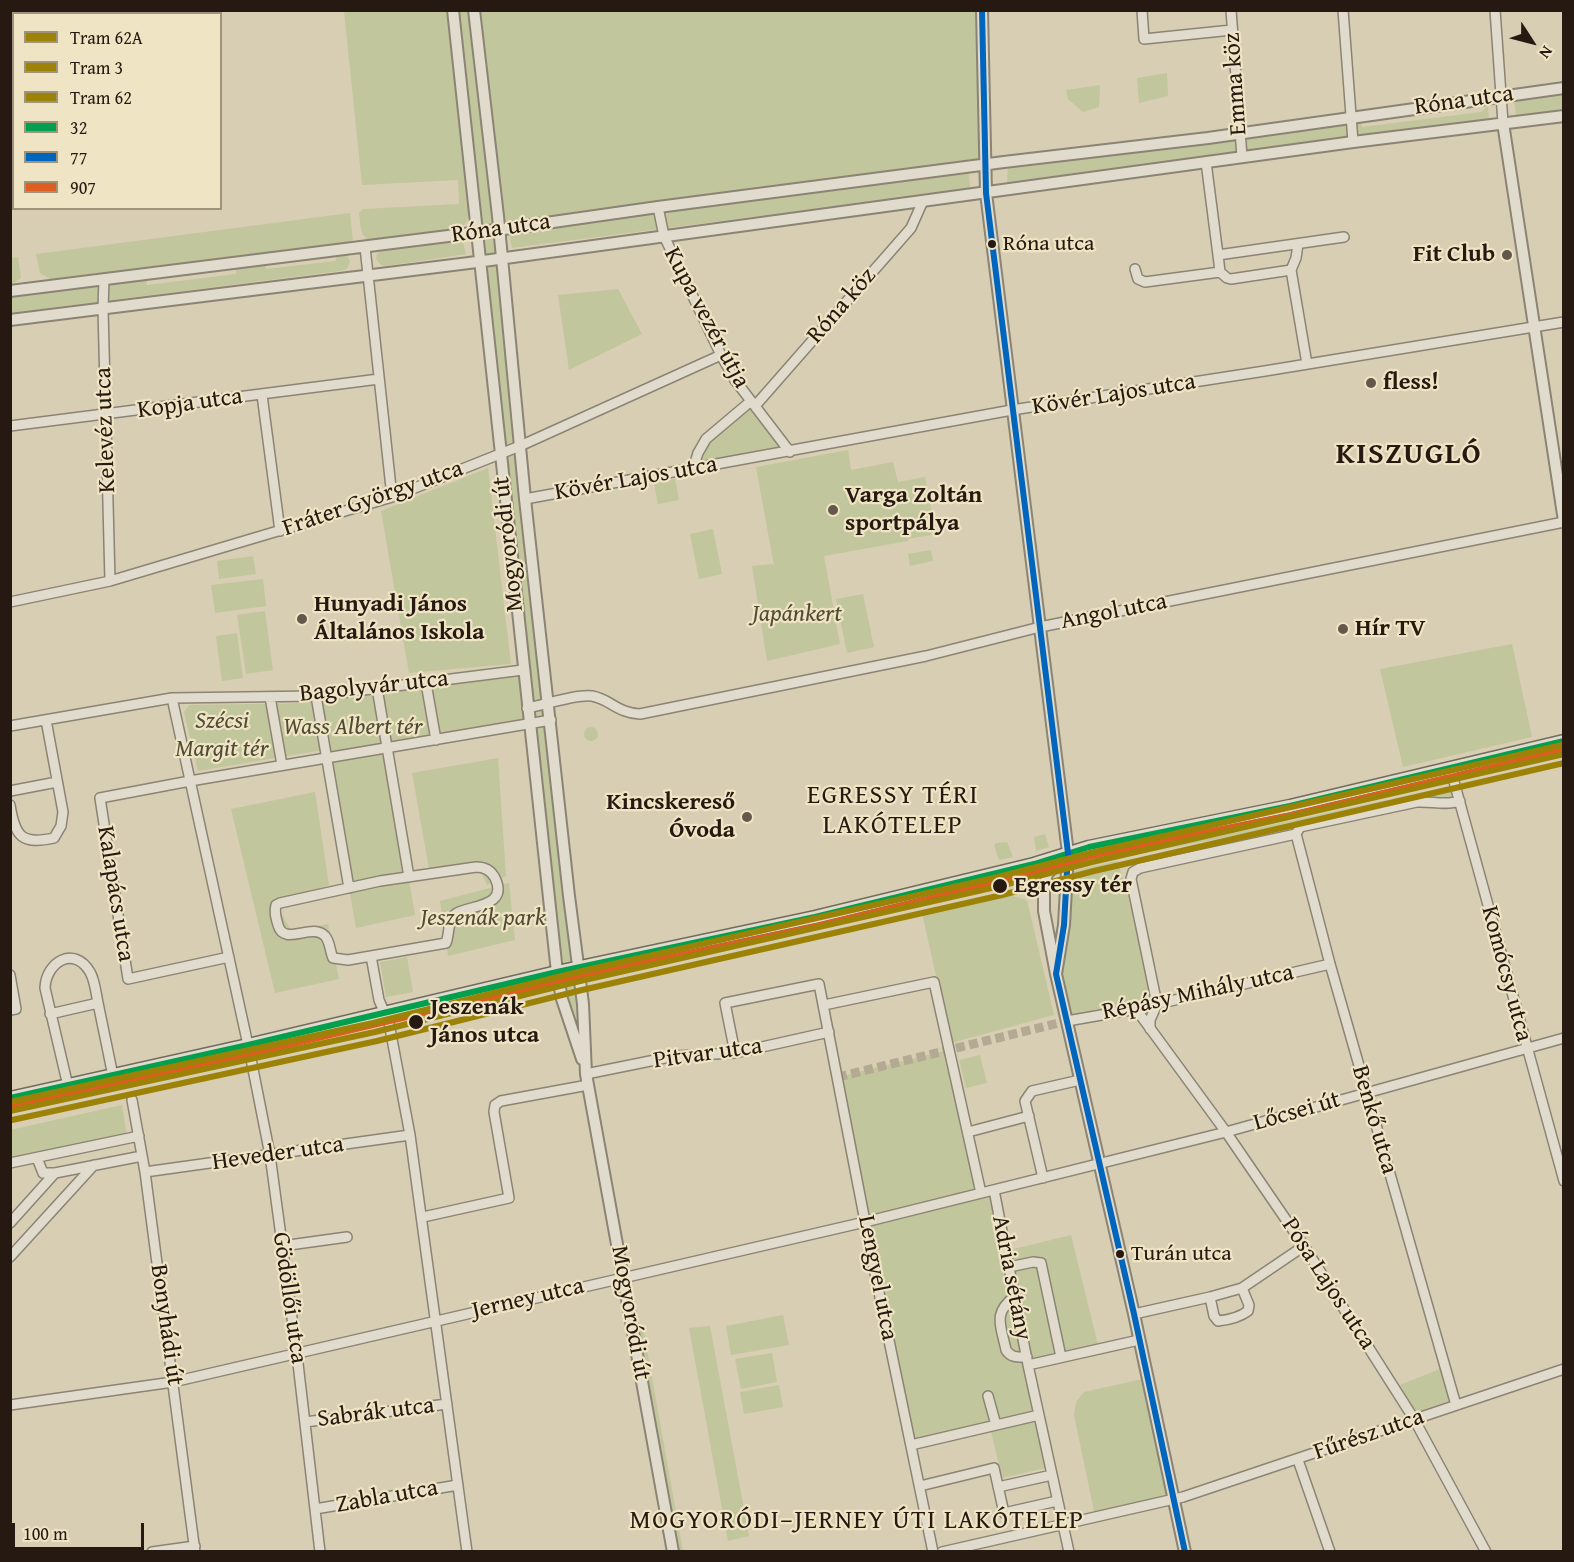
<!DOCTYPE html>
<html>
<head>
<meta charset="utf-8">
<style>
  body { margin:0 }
  #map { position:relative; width:1574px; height:1562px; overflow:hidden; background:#d8ceb3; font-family:"Gentium Book Plus",serif }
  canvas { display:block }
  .frame { position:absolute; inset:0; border:12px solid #261911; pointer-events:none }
  .legend { position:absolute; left:12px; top:12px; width:210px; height:198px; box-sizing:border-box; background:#efe4c4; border:2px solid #9f937c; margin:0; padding:8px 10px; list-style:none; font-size:18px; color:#261911 }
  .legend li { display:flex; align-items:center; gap:12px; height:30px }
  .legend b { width:30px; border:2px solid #9f937c }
  .north { position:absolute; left:1502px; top:12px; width:60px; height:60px; -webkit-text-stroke:4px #efe4c4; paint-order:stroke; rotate:126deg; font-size:16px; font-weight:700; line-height:24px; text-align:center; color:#261911 }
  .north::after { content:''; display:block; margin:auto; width:21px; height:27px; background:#261911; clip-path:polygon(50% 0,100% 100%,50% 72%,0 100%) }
  .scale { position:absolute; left:12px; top:1523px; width:132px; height:27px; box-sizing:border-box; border:3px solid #261911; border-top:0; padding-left:8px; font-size:18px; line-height:21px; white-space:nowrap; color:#261911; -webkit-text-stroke:4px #efe4c4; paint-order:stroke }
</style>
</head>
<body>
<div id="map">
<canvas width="1574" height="1562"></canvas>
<div class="frame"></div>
<ul class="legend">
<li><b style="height:8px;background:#9d8208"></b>Tram 62A</li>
<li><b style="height:8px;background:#9d8208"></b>Tram 3</li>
<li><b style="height:8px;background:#9d8208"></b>Tram 62</li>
<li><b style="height:8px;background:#029f4e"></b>32</li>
<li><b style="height:8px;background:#0065bd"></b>77</li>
<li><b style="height:8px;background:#de5d20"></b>907</li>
</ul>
<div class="north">N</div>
<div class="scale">100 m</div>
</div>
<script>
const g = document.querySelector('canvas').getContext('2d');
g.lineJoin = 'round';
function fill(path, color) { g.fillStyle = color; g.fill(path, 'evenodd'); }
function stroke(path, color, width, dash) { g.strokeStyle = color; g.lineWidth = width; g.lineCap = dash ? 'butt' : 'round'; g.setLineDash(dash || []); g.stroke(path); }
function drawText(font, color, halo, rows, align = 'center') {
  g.font = font + ' "Gentium Book Plus",serif'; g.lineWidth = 4.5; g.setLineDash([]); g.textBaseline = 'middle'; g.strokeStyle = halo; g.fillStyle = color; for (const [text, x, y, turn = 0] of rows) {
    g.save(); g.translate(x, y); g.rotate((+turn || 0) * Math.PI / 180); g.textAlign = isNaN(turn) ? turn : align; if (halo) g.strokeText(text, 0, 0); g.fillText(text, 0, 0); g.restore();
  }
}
fill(new Path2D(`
  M344,11h102l24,197 -3,14 -7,6 -89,13c-12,-4 -10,-17 -12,-28l4,-4 96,-5 -1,-24 -96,5z
  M453,11h529l3,153 -486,66 87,844 -24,-75z
  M1167,73l1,23 -29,7 -2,-25z
  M1100,85l-1,22 -16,5 -15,-13 -2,-9z
  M1563,93v18l-47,6 -2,-18z
  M1488,106l1,14 -482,63 1,-17 353,-44 1,5 119,-15z
  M969,173l1,16 -458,59 -3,-15z
  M350,213l3,29 -301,38 -12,-7 -4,-19z
  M462,239l4,15 -80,12 -5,-1 -5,-6 1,-5 6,-6z
  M343,254l5,3 2,4 -3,8 -7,2 -329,42 -1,-19 136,-19 1,10 89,-11v-9l28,-4 2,8 70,-8v-6z
  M18,257l3,21 -10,7v-27z
  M618,289l24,45 -73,36 -11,-75z
  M751,409l30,39 -83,17c8,-27 31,-40 53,-56z
  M848,450l3,20 42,-8 5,20 27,-5 11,57 -28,5v2l-84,15 16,88 -73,17 -15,-95 20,-2 2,2 -18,-99z
  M488,468l23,196 -102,9 -28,-162z
  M675,479l4,21 -21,4 -4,-21z
  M713,529l9,45 -23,5 -9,-45z
  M931,550l2,11 -23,5 -2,-12z
  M253,556l3,18 -37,5 -2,-18z
  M263,579l3,27 -51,7 -4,-28z
  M863,594l11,53 -27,6 -11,-54z
  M265,611l8,59 -27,4 -9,-59z
  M237,633l6,45 -21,3 -6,-45z
  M1512,644l20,93 -129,30 -23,-98z
  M520,673l5,49 -135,23 -10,-55z
  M377,688l38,227 -59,13 -40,-232z
  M315,703l8,47 -125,21 -14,-59 5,-7z
  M584 734a7 7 0 1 1 14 0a7 7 0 1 1-14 0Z
  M498,758l8,118 -19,9 -11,-24 -47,8 -17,-96z
  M1452,786l2,12 -3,3 -16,-4 -25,1 -101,22 -20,7 -1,6 -3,1 -3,-7 -160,30z
  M315,792l14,93 -52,20 14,26 37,-7 11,55 -64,14 -44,-184z
  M1045,834l4,13 -13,4 -2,-14z
  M1007,842l6,15 -14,3 -5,-15 2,-2z
  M1117,861l7,20 10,15 23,108 -84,20 -12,-55 12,-98z
  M509,883l6,57 -67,16 -8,-55z
  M1000,893l27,7 27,115 -103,28 -29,-130z
  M407,957l6,35 -27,5 -6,-35z
  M948,1050l33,143 13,-3 12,61 65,-16 28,114 -70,16 21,102 -48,11 -12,-51 -79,18 -73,-368z
  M980,1055l7,28 -21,5 -7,-28z
  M122,1105l6,38 -117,24 -1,-37z
  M783,1315l6,30 -58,10 -5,-29z
  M710,1326l39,210 -21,5 -39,-213z
  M643,1327l40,224h-8l-40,-222z
  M772,1353l5,29 -36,7 -6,-30z
  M1440,1369l9,32 -33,11 -16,-27z
  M1147,1378l26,122 -78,16 -21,-101 2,-13 8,-10z
  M779,1385l4,22 -39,7 -4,-22z`), '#c1c69c');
stroke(new Path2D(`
  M838,1077l229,-56`), '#b4aa93', 9, [9, 4.5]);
const minor = new Path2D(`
  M1142,10l2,29 88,-9
  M1231,10l11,147
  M1343,10l10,132
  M1495,10l8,113
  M1206,162l12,93
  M658,207l6,29 57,119 14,25 55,72
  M365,247l27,250
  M1135,269l3,10 7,3 75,-10 -2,-17 126,-18
  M1291,270l16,94
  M1291,270l5,-12 2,-14
  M1220,272l7,6 4,1 60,-9
  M104,279l-1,30 7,272
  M262,395l18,136
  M755,406l156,-178 12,-27
  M10,426l369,-47
  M693,469l5,-16 8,-14 45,-38
  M525,499l487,-89 253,-39 299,-49
  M10,602l100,-21 282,-84 128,-51 201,-91
  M426,683l10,57
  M377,688l32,189
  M316,696l33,192
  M270,697l12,68
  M172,698l78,356 20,101 27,200 23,197
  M527,708c17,-3 49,-14 65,-12 18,3 25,17 48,18l286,-58 114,-29 524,-105
  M10,726l162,-28 144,-2 207,-26
  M1450,767l114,414
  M10,791l47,-9
  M10,805c5,32 12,40 44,33l7,-12 2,-14 -17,-92
  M1296,834l34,130 126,441
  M476,867c8,0 15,3 19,11 14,29 -24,27 -38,35 -10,6 -7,20 -11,30l-98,17 -15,-2c-3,-6 -3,-17 -8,-22 -13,-14 -41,11 -47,-11 -2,-7 -4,-13 -2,-20l4,-2 100,-22z
  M371,956l8,44 10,23 21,112 57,417
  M229,957l-101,22 -28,-181 90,-17 361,-61
  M10,975l6,34 -6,1
  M824,1005l110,-23 47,211
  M1136,1009l90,123 78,114 110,173 72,133
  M50,1014l48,-11
  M1067,1021l69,-12 194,-45
  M1150,1029v-9l7,-16 -26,-125 2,-7 7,-4 156,-34 4,-7 117,-25c14,-1 29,4 43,-1
  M735,1053l-10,-50 94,-19 57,294 57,274
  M586,1074l89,-18 60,-3 94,-21
  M68,1086l-23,-98c1,-26 29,-43 45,-16 5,9 6,21 8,31 5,24 10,49 15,73
  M132,1100l13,72 50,380
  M968,1132l61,-16
  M37,1158l6,15h12l87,-17
  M10,1163l129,-27
  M145,1172l265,-37
  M1043,1178l-18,-77 7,-10 48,-11
  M994,1190l34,175 41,187
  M423,1217l86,-19 -15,-86 1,-7 6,-4 87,-16
  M10,1223l45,-50
  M282,1246l65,-9
  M10,1257l84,-92
  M1009,1267l24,-5 8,1 20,94
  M1015,1296c-23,18 -14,29 -9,54 5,8 12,7 21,7
  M1210,1297l4,19 4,5c10,-1 22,-4 30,-10l1,-6 -7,-17
  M1134,1314l76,-17 32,-9 62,-42
  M1028,1365l111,-25
  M988,1396l8,29
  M10,1405l163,-23 692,-160 361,-90 338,-94
  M305,1422l142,-18
  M911,1445l128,-30
  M1298,1460l32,92
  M920,1486l74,-18 10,45 53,-12
  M998,1487l54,-12
  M315,1509l143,-24
  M152,1552l43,-6
  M942,1552l241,-55 381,-128`);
const tertiary = new Path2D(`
  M453,10l104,962 5,27 20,60
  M474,10l24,206 27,283 44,397 14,108 3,70 87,478
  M982,10l4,183 82,660 -4,72 -8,49
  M1503,123l61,398
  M10,291l494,-62 154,-22 346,-45 204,-24 356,-50
  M10,320l459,-57 884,-121 211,-26
  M1065,855l-18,19 -3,13v24l12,63 78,340 51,238`);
const secondary = new Path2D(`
  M10,1098l238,-53 309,-73 258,-55 219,-53 55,-17 201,-41 274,-65`);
stroke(minor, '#8b8474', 12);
stroke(tertiary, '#8b8474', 14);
stroke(secondary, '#726c5e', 15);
stroke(minor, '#e0dbcd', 9);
stroke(tertiary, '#e0dbcd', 10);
stroke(secondary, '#e0dbcd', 12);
stroke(new Path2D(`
  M10,1098l238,-53 309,-73 258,-55 219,-53 55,-17 201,-41 274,-65`), '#029f4e', 6);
stroke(new Path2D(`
  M982,10l4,183 82,660 -4,72 -8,49 78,340 51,238`), '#0065bd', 6);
stroke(new Path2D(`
  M12,1107l238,-53 309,-73 258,-55 219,-53 55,-17 201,-41 272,-65`), '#de5d20', 6);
stroke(new Path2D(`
  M10,1111l365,-79 205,-51 420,-95 92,-24 472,-108`), '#9d8208', 6);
stroke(new Path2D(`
  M12,1120l365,-79 205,-51 420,-95 92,-24 470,-108`), '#9d8208', 6);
stroke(new Path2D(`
  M10,1102l363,-79 205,-51 420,-95 92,-24 472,-108`), '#9d8208', 6);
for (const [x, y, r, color] of [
  [992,244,5,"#261911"],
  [1507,255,6,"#64584a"],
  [1371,383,6,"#64584a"],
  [833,510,6,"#64584a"],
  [302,619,6,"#64584a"],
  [1343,629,6,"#64584a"],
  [747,817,6,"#64584a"],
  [1000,886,8,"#261911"],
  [416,1022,8,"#261911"],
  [1120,1254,5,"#261911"]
]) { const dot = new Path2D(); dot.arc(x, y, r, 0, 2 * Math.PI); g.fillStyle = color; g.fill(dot); stroke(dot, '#efe4c4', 2); }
drawText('22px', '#261911', '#efe4c4', [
  ["Róna utca",1003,244],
  ["Turán utca",1131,1254]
], 'left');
drawText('24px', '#261911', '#efe4c4', [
  ["Emma köz",1236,84,-94],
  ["Róna utca",1464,101,-8],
  ["Róna utca",501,229,-8],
  ["Róna köz",842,306,-49],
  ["Kupa vezér útja",706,318,62],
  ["Kövér Lajos utca",1114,395,-9],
  ["Kopja utca",190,404,-8],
  ["Kelevéz utca",106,430,-92],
  ["Kövér Lajos utca",636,479,-10],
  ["Fráter György utca",373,499,-19],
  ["Mogyoródi út",509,544,-96],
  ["Angol utca",1114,612,-11],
  ["Bagolyvár utca",374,687,-6],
  ["Kalapács utca",115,894,81],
  ["Komócsy utca",1506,974,75],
  ["Répásy Mihály utca",1198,993,-12],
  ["Pitvar utca",708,1054,-8],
  ["Lőcsei út",1297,1112,-16],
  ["Benkő utca",1374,1120,74],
  ["Heveder utca",278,1154,-8],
  ["Lengyel utca",877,1278,79],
  ["Adria sétány",1011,1278,79],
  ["Pósa Lajos utca",1328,1284,57],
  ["Gödöllői utca",289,1298,82],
  ["Jerney utca",528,1299,-13],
  ["Mogyoródi út",630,1313,80],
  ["Bonyhádi út",166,1325,82],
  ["Sabrák utca",376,1413,-7],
  ["Fűrész utca",1369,1435,-19],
  ["Zabla utca",387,1497,-10]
]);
drawText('bold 24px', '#261911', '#efe4c4', [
  ["Fit Club",1495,255,"right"],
  ["fless!",1383,383],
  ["Varga Zoltán",845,496],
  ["sportpálya",845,524],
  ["Hunyadi János",314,605],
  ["Általános Iskola",314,633],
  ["Hír TV",1355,629],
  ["Kincskereső",735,803,"right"],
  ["Óvoda",735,831,"right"]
], 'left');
drawText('italic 24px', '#4f4b35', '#efe4c4', [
  ["Japánkert",797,615],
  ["Szécsi",222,722],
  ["Margit tér",222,750],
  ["Wass Albert tér",353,728],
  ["Jeszenák park",483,919]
]);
drawText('bold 24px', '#261911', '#efe4c4', [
  ["Egressy tér",1014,886],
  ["Jeszenák",430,1008],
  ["János utca",430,1036]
], 'left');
g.letterSpacing = '1.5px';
drawText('26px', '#261911', '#efe4c4', [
  ["EGRESSY TÉRI",893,796],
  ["LAKÓTELEP",893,826],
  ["MOGYORÓDI–JERNEY ÚTI LAKÓTELEP",857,1521]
]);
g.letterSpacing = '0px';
g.letterSpacing = '1.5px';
drawText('bold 30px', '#261911', '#efe4c4', [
  ["KISZUGLÓ",1409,455]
]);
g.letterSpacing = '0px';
</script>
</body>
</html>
